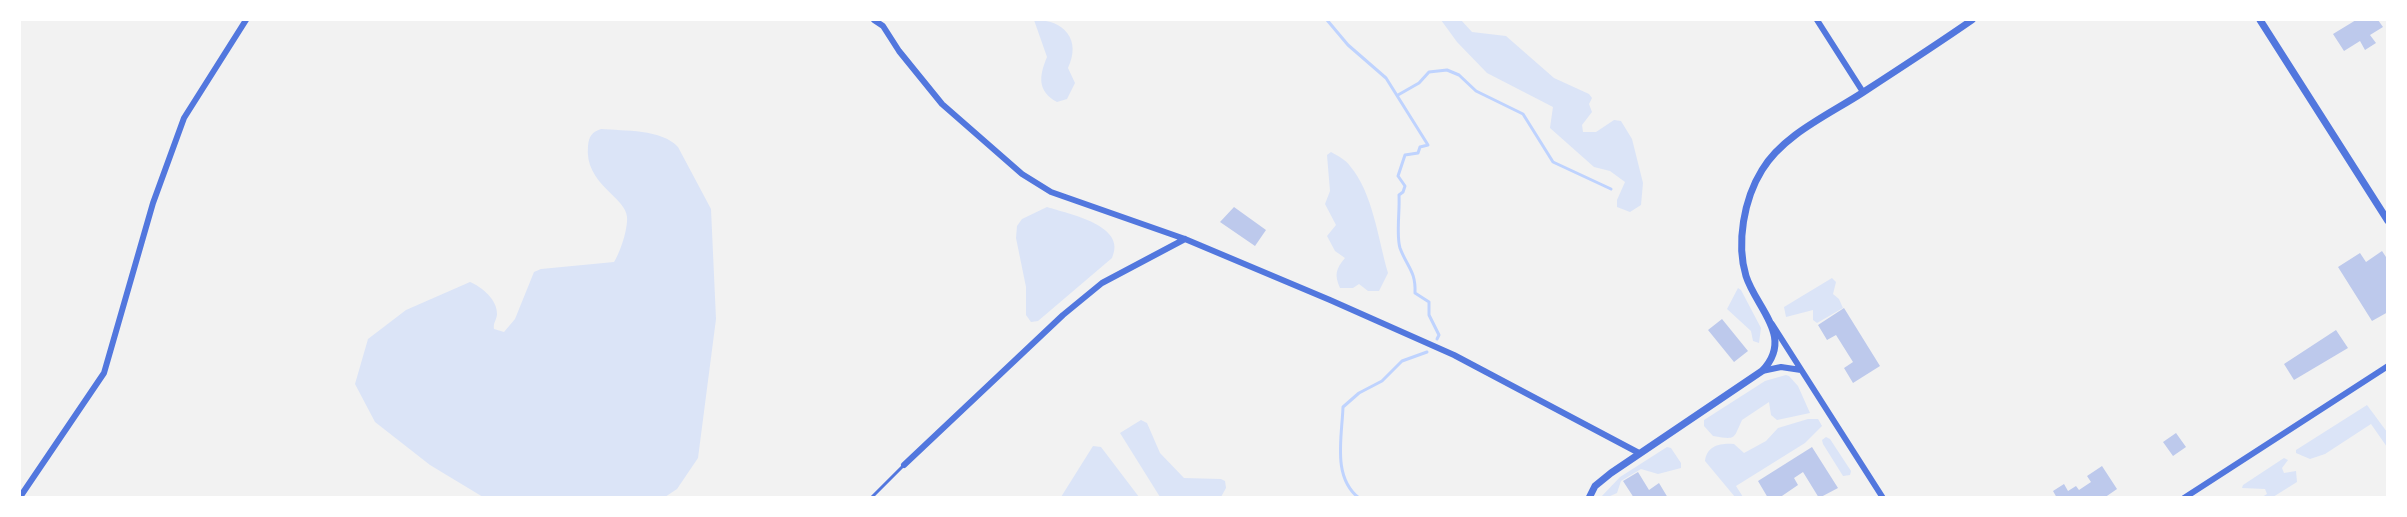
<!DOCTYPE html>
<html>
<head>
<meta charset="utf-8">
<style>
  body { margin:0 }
  #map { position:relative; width:2407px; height:517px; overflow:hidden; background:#f2f2f2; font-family:"Fira Sans Condensed",sans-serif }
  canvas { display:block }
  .frame { position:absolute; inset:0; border:21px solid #fff; pointer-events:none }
</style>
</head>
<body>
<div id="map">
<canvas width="2407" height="517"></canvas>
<div class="frame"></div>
</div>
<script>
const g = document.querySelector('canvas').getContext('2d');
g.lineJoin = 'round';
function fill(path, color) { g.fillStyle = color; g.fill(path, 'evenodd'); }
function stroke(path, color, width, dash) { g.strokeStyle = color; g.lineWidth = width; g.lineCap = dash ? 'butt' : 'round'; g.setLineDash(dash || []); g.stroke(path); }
fill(new Path2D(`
  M1034,20c29,-1 48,19 34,48l7,15 -8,16 -10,3c-20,-11 -18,-26 -10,-45z
  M1441,20h20l11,12 34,4 48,42 35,16 3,4 -3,6 3,8 -10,13 1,7h13l18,-12 7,1 11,18 11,44 -2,22 -11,7 -13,-5v-7l8,-18 -15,-11 -16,-4 -44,-39 3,-21 -66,-34 -30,-31z
  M601,129c23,2 61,0 77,18l33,62 5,110 -18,139 -21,31 -12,8h-182l-53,-32 -55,-43 -20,-38 13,-45 38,-29 64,-28c12,5 28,18 27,33 -1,6 -4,8 -3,14l10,3 11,-13 19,-47 7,-3 73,-7c6,-9 14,-33 13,-45 -1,-20 -43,-33 -39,-71 1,-10 4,-14 13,-17z
  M1331,152c7,4 15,8 19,14 23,27 28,73 38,107l-9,18h-11l-9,-7 -6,4h-13c-6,-14 -4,-19 5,-30l-10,-7 -8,-15 9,-11 -11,-21 5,-13 -3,-36z
  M1047,207c21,7 81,18 65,51l-74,63 -7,1 -5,-7v-28l-10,-49 1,-12 5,-7z
  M1832,278l4,4 -3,12 6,5 4,9 -26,15 -4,-3v-10l-27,7 -2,-10z
  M1738,288l3,2 20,38 -2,15 -6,-2 -2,-10 -24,-22z
  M1786,375l3,1 9,10 12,27 -33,7 -6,-5 -2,-13 -27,18c-9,19 -5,20 -29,16l-9,-10v-6l61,-39z
  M2367,405l20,27v15l-16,-23 -46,30 -15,5 -14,-6v-3z
  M1808,419h10l4,7 -17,17 -69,43 7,11h-8l-30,-36c2,-16 16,-18 29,-17l10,9 22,-12 12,-13z
  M1141,420l6,3 13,30 24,25 37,1 4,2 1,7 -5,9h-61l-40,-64z
  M1826,437l4,2 21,32 -1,4 -7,1 -20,-32 -1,-4z
  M1093,446l8,1 38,50h-78z
  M1667,447l4,1 10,15v5l-23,6 -17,-5 -20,12 -4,12 -9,4h-7l19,-20z
  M2284,458l4,2 -6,8 2,5 12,-2 1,11 -24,15h-11l5,-3 -2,-5 -23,-1 1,-3z`), '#dbe4f7');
stroke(new Path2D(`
  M1327,20l21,25 38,33 42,67 -8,2 -2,6 -13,2 -7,21 7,10 -2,6 -4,3c1,15 -3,41 1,53 7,19 16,23 15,45l14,9v13l10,20 -2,4
  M1398,95l21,-12 10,-11 18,-2 12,5 17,16 47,23 30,48 58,27
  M1359,498c-27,-21 -17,-61 -16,-91l16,-14 23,-12 20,-20 25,-9
  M1374,498h7`), '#bfd3fe', 3);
fill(new Path2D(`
  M2356,20h22l5,7 -13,8 6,8 -11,7 -5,-9 -16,10 -11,-17z
  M1234,207l32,23 -11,16 -35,-24z
  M2382,251l6,9v52l-16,9 -34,-54 22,-14 6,9z
  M1844,308l36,58 -27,17 -9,-15 9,-6 -17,-27 -9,5 -9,-15z
  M1722,319l26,32 -14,11 -26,-32z
  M2336,330l12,18 -54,32 -10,-16z
  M2176,433l10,14 -13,9 -10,-14z
  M1812,447l26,41 -19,10 -16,-26 -9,6 4,7 -19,13h-11l-10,-17z
  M2102,466l15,23 -13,9h-47l-4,-7 11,-7 4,7 8,-5 3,4 12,-8 -4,-6z
  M1638,472l11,18 10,-7 9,15h-34l-11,-17z`), '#bdc9ec');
stroke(new Path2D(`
  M871,498l33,-33`), '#5277de', 3);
stroke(new Path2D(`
  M874,20l9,6 16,25 43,53 80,70 29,18 134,47 145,61 124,55 185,98
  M1817,20l46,72
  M1772,324l111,174
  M1762,371l19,-4 20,3
  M904,465l159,-150 39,-32 83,-44
  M20,497l84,-124 49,-170 31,-85 62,-98
  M2184,498l204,-132`), '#5277de', 6);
stroke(new Path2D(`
  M2260,20l128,201
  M1589,498l6,-12 16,-13 151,-102c33,-34 -6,-63 -16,-95 -10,-33 -2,-77 16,-106 21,-35 66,-55 100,-77 37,-24 74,-48 110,-73`), '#5277de', 7);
</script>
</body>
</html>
